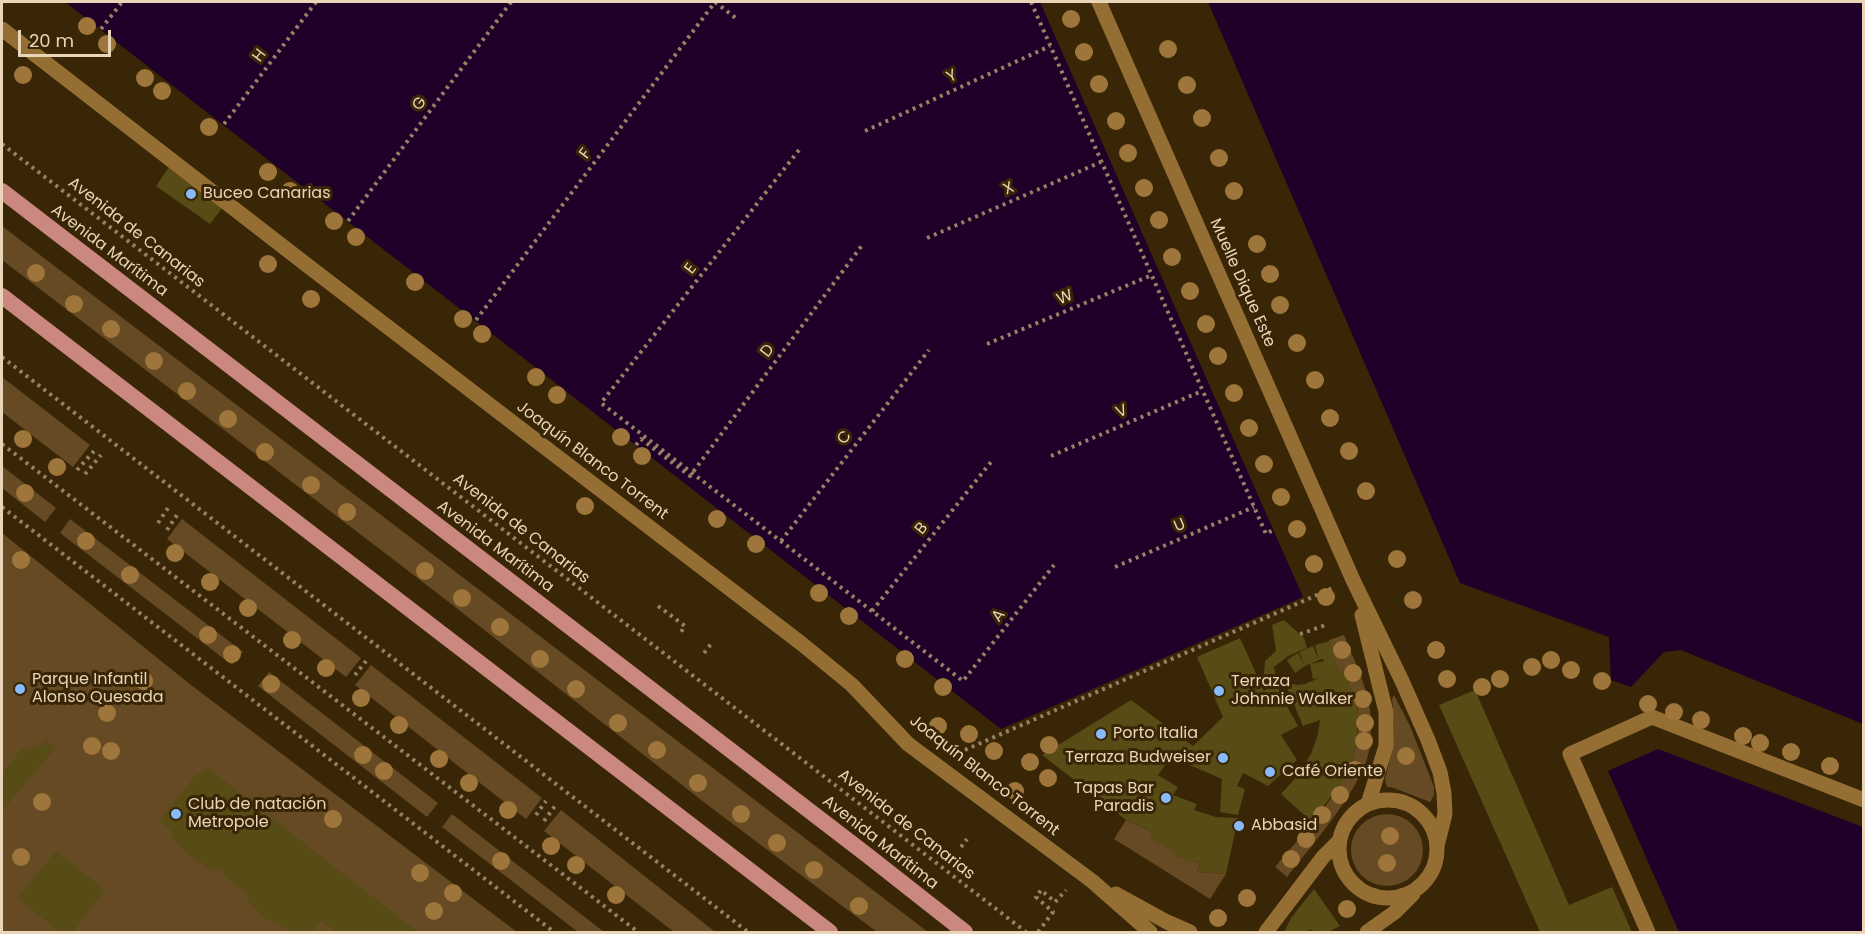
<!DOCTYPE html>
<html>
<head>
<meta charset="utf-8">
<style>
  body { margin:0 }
  #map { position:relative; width:1865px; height:934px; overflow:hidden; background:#392606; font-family:Poppins,sans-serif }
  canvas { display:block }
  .frame { position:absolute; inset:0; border:3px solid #ead5b8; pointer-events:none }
  .scale { position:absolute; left:18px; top:30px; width:93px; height:27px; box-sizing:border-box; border:3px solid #ead5b8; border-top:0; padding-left:8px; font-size:18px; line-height:21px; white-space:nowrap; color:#ead5b8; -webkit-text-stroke:4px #392606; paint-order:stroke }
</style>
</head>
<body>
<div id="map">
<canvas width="1865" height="934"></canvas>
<div class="frame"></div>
<div class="scale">20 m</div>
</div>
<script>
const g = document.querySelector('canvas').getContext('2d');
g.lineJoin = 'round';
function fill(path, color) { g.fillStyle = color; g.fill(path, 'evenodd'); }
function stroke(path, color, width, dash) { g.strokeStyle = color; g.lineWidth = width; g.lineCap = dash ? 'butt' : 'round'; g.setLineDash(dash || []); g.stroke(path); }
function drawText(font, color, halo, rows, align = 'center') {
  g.font = font + ' Poppins,sans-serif'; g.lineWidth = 6; g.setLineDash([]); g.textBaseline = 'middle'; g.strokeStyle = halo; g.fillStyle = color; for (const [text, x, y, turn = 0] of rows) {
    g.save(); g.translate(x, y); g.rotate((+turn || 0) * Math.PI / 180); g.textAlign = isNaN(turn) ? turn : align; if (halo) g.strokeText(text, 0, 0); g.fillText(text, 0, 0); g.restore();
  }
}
fill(new Path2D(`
  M2,226l926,706h-51l-172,-129 -264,-207 -439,-336z
  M2,377l88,68 -17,22 -71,-55z
  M2,466l54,42 -11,14 -43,-34z
  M70,519l173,133 -11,13 -172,-132z
  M182,519l179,139 -15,19 -179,-138z
  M2,533l189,152 326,247h-515z
  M1344,635c9,22 20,45 25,69 3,16 3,39 -2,55 -13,38 -55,86 -80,118l-12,-10c28,-34 75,-81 82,-126 3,-16 0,-34 -1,-50h-5l-6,-22 -7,2 -9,-31z
  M371,665l171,133 -16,21 -171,-134z
  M269,672l169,131 -11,14 -169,-131z
  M1394,695l16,31 24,61v8l-4,7 -39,-15h-4l-2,-8c8,-30 11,-49 7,-80z
  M561,810l153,121 -1,1h-39l-130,-101z
  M1351 850a36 36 0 1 1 72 0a36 36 0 1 1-72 0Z
  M452,814l152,118h-26l-136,-105z
  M1126,820l27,12 -3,6 26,14 -1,4 25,7 -3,9 29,2 -16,25 -96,-60z`), '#654a24');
fill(new Path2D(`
  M65,2h975l263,595 -302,132z
  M1208,2h655v722l-182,-74 -17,2 -33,35 -20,-7 -2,-43 -149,-54z
  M1658,749l205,78v105h-184l-71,-161z`), '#1e0029');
fill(new Path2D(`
  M171,164l55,39 -16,21 -54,-38z
  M1284,620l20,18 3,10 -19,8 -14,11 6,27 18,32 -17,9 16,25 -29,26 -25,-13 -6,13 8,3 -7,26 -18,-3 2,-33 -51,-22 -13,18 20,12 -5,8 24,9 -3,6 22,7 22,1 -12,56 -29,-2 3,-9 -26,-7 2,-4 -27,-14 4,-6 -27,-12 -84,-65 89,-55 62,46 30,-29 -26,-60 43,-19 24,53 4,-3 -4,-14 1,-13 11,-10 -4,-26z
  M1330,641l8,30 7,-2 6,22 5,-1 2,28 -1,23 -6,24 -8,15 -31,42 -31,-28 18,-20 12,-20 7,-20 2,-14 -17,6 -18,-43 13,2 7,-1 14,-6 -6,1 -3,-15 -5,2 -6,-14 14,-6 6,14 -9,4 14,-3 -1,-2 -4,1 -4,-15z
  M1298,653l7,13 -10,7 -8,-13z
  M1475,690l94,215 43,-18 20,45h-92l-101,-227z
  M45,740l10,8 -53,63v-38l21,-25 4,3 5,-5 5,3z
  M208,768l138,108 72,56h-82l-15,-11 -9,11h-11l2,-2 -12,1 -24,-11 -16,-15 -9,-16 -18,-13 -4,-6 -12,-2 -18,-11 -17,-19 -3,-9 -11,-8 35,-44z
  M56,851l49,39 -32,42h-13l-43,-34z
  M1314,889l26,37 -12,6h-11l-6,-2 -8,2h-19l7,-14z`), '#574b16');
stroke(new Path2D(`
  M715,2l22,17
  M1031,2l235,532 7,-4
  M101,29l21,-27
  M224,124l92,-122
  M865,131l185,-85
  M2,144l1024,788
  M799,150l-198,253 362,278 91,-116
  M348,221l163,-219
  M927,238l174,-76
  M476,320l239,-318
  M987,344l165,-69
  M2,357l746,575
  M2,444l636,488
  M636,445l5,-6 49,37 173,-232
  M1051,456l151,-65
  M77,470l18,-20
  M85,474l16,-19
  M2,507l552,425
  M158,523l10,-15
  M167,530l10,-15
  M781,541l148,-191
  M1115,567l139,-60
  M658,606l27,20 -6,9
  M872,611l119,-149
  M1300,634l26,-9
  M704,653l7,-9
  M355,675l11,-14
  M958,753l375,-165
  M536,815l10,-14
  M544,821l11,-15
  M961,847l6,-8
  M1038,932l15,-20 -17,-15 5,-7 14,12 11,-12`), '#958163', 4, [3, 4.5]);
stroke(new Path2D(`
  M1648,932l-78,-178 82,-37 212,83`), '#956e34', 15);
stroke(new Path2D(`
  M1099,2l254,578 49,101 26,59 12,32 4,21 1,21 -8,32
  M2,29l310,240 490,375 50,41 56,59 184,137 58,51
  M1362,615l24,97v34l-18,58
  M1339 849a49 49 0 1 1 98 0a49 49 0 1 1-98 0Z
  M1116,894l51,28 23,10
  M1266,932l57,-75 16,-16
  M1367,932l28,-20 18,-18`), '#956e34', 15);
stroke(new Path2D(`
  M2,191l865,664 98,77
  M2,296l828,636`), '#ca8880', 16);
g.fillStyle = '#9e763b';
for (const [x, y] of [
  [1071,19],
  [87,26],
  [107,44],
  [1168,49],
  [1084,52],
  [23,75],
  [145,78],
  [1099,84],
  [1187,85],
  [162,91],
  [1202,118],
  [1116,121],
  [209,127],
  [1128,153],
  [1219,158],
  [268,172],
  [1144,188],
  [290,191],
  [1234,191],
  [1159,220],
  [334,221],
  [356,237],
  [1257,244],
  [1172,257],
  [268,264],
  [36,273],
  [1270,274],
  [415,282],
  [1190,291],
  [311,299],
  [74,304],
  [1280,305],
  [463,319],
  [1206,324],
  [111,329],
  [482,334],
  [1297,343],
  [1218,356],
  [154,361],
  [536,377],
  [1315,380],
  [187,391],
  [1234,393],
  [557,395],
  [1330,418],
  [228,419],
  [1249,428],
  [621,437],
  [23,439],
  [1349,451],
  [265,452],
  [642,456],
  [1264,464],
  [57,467],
  [311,485],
  [1366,491],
  [25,493],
  [1281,497],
  [585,506],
  [347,512],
  [717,519],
  [1297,529],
  [86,541],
  [756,544],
  [175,553],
  [1397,559],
  [21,560],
  [1314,564],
  [425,571],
  [130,575],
  [210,582],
  [819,593],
  [1326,597],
  [462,598],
  [1413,600],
  [248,608],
  [849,616],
  [500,627],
  [208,635],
  [292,640],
  [1342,650],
  [1436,650],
  [232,654],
  [540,659],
  [905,659],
  [1551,660],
  [1532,667],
  [326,668],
  [1571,670],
  [1353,673],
  [1447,679],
  [1500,679],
  [144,681],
  [1602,681],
  [271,684],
  [943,687],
  [1482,687],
  [576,689],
  [361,698],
  [1363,699],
  [1648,704],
  [1674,712],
  [107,713],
  [1701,720],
  [618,723],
  [1365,723],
  [399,725],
  [938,726],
  [969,734],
  [1743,736],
  [1364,741],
  [1760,743],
  [1049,745],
  [92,746],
  [657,750],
  [111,751],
  [994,751],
  [1791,752],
  [363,755],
  [1406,756],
  [439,759],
  [1030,762],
  [1830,766],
  [1355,770],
  [384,771],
  [1048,778],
  [469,783],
  [698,783],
  [1015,791],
  [1340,795],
  [42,802],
  [508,810],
  [741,814],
  [1322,815],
  [333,819],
  [1390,836],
  [1306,839],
  [777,843],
  [551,846],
  [21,857],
  [1291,859],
  [501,861],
  [1387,863],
  [576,865],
  [814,870],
  [420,873],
  [453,893],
  [616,895],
  [1247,898],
  [859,906],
  [1347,909],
  [434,911],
  [1218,918]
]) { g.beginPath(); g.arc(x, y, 9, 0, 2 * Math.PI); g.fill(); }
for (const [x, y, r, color] of [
  [191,194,6,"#88bafc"],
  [20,689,6,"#88bafc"],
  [1219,691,6,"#88bafc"],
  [1101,734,6,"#88bafc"],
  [1223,758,6,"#88bafc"],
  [1270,772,6,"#88bafc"],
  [1166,798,6,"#88bafc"],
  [176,814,6,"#88bafc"],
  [1239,826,6,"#88bafc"]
]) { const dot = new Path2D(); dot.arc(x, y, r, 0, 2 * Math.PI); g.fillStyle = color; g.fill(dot); stroke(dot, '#392606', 2); }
drawText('16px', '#ead5b8', '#392606', [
  ["H",260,56,-53],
  ["Y",952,77,-25],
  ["G",420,104,-53],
  ["F",586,154,-53],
  ["X",1009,189,-24],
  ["Avenida de Canarias",136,233,38],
  ["Avenida Marítima",109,251,37],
  ["E",691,269,-52],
  ["Muelle Dique Este",1242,283,66],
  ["W",1065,298,-23],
  ["D",768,351,-53],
  ["V",1122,412,-23],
  ["C",845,438,-52],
  ["Joaquín Blanco Torrent",592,461,37],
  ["U",1180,526,-23],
  ["Avenida de Canarias",521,529,38],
  ["B",922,529,-51],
  ["Avenida Marítima",495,547,37],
  ["A",999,616,-52],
  ["Joaquín Blanco Torrent",984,776,38],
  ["Avenida de Canarias",906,825,38],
  ["Avenida Marítima",880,843,38]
]);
drawText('16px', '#ead5b8', '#392606', [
  ["Buceo Canarias",203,194],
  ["Parque Infantil",32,680],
  ["Alonso Quesada",32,698],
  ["Terraza",1231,682],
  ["Johnnie Walker",1231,700],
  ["Porto Italia",1113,734],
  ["Terraza Budweiser",1211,758,"right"],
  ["Café Oriente",1282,772],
  ["Tapas Bar",1154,789,"right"],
  ["Paradis",1154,807,"right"],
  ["Club de natación",188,805],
  ["Metropole",188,823],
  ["Abbasid",1251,826]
], 'left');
</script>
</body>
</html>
